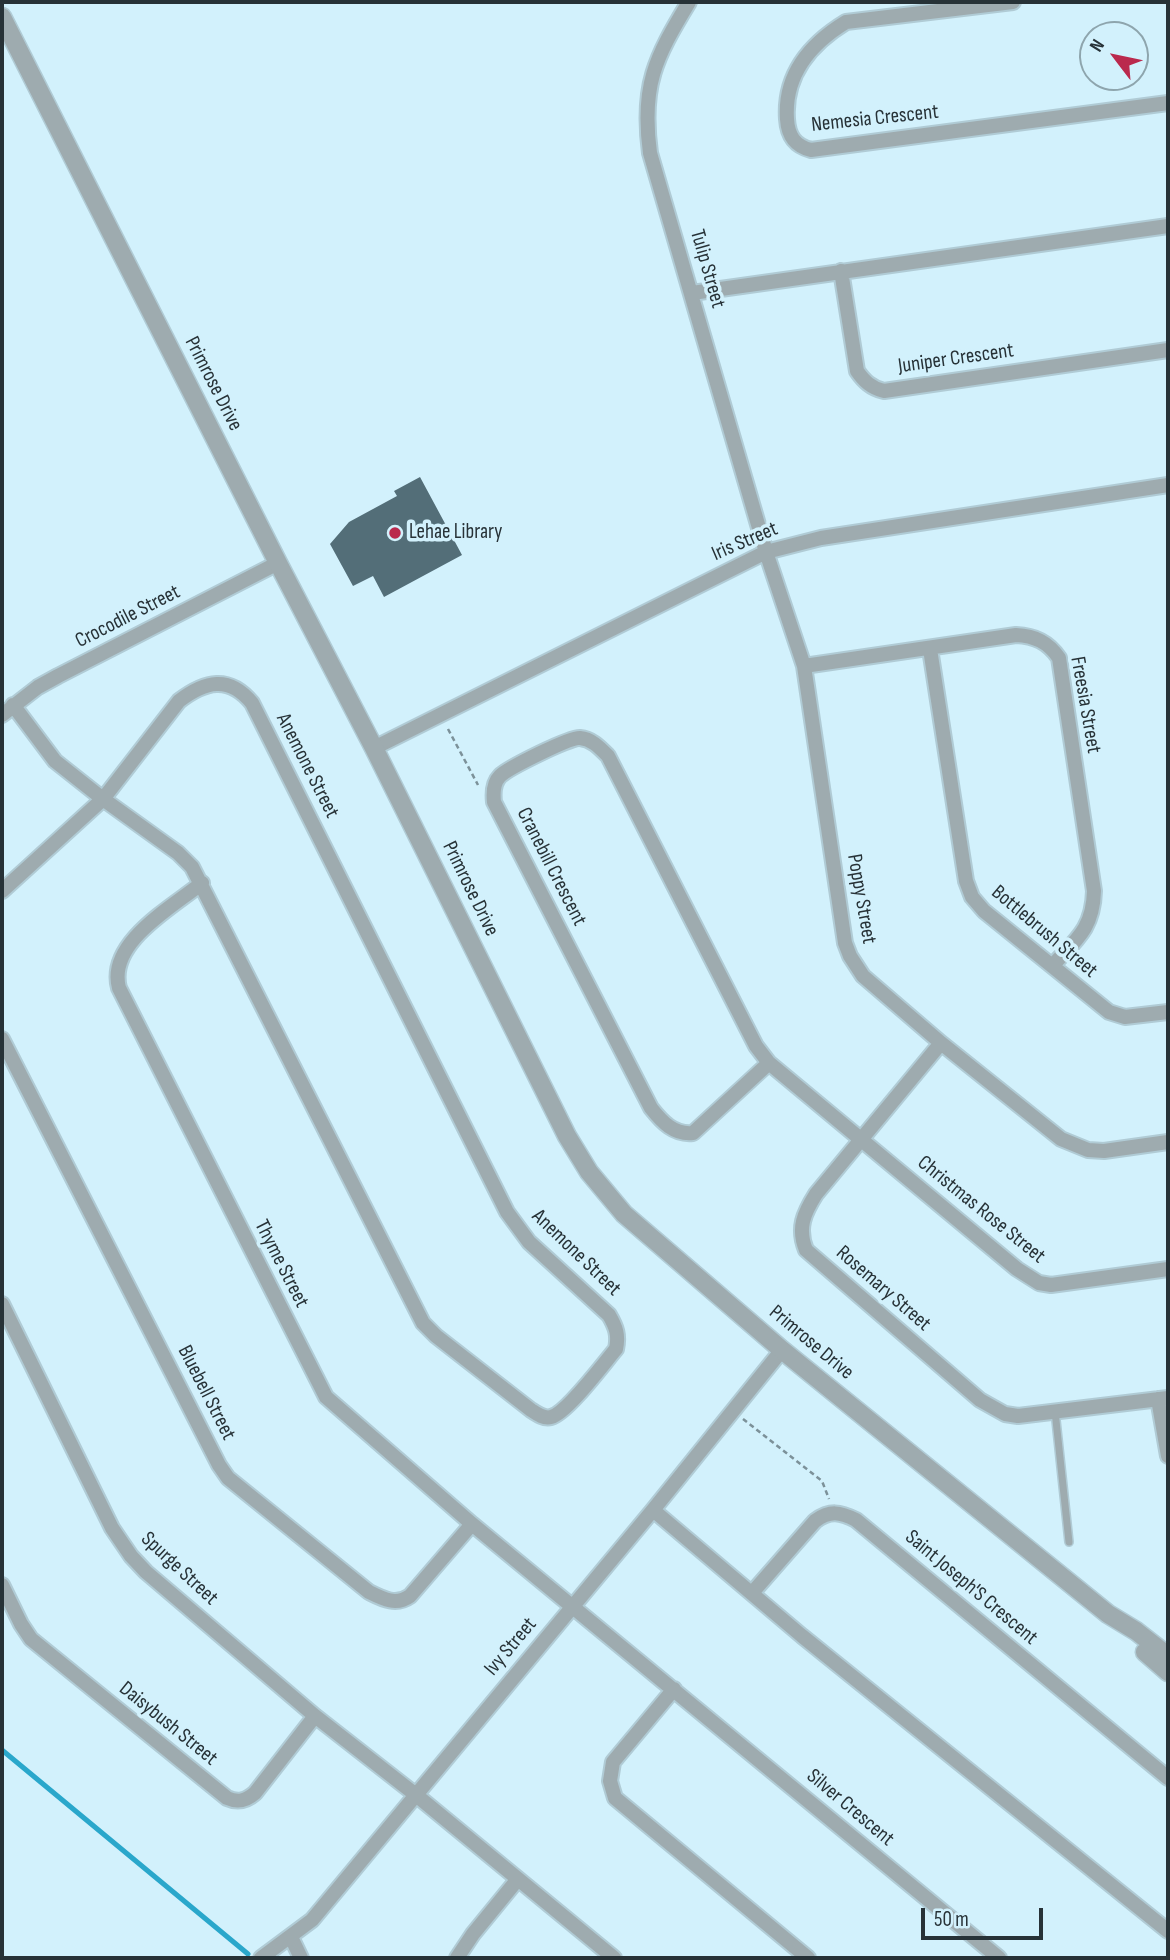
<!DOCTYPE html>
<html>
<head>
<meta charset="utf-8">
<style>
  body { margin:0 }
  #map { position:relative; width:1170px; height:1960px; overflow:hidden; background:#d2f1fc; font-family:"Sofia Sans Condensed",sans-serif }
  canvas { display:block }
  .frame { position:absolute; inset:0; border:4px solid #273237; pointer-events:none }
  .north { position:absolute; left:1079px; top:21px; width:70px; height:70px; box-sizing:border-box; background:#d2f1fc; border:2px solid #8ea5ad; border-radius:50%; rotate:302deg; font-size:19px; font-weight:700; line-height:28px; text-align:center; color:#273237 }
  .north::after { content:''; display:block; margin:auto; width:24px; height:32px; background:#ba294d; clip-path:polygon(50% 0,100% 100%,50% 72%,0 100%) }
  .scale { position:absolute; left:921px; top:1908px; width:122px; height:32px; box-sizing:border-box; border:4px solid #273237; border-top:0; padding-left:9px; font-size:21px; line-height:24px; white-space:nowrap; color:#273237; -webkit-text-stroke:5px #d2f1fc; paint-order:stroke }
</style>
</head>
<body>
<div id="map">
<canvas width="1170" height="1960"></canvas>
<div class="frame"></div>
<div class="north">N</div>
<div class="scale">50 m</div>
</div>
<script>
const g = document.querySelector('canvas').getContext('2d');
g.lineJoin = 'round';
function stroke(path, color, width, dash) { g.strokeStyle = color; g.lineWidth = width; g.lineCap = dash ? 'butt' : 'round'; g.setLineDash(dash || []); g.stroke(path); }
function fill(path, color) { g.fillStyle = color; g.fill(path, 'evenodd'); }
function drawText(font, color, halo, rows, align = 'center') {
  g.font = font + ' "Sofia Sans Condensed",sans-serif'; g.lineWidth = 7; g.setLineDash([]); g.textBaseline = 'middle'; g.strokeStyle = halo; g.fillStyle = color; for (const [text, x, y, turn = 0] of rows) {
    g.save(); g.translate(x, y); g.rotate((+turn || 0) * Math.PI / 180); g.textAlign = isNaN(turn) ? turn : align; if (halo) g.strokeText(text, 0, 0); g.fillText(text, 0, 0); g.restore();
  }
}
stroke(new Path2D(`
  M2,1750l246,204`), '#2aa7cb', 5);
fill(new Path2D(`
  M420,477l42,78 -78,42 -11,-21 -20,10 -23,-42 19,-22 48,-26 -3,-5z`), '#536e78');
const service = new Path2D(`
  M1055,1411l14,131`);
const minor = new Path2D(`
  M689,2c-34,56 -48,84 -39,151l116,399 38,114 41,277 5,13 13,20 78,67 120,96 27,11 16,1 64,-9
  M1013,2l-167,20c-36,22 -62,53 -59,97 1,17 8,27 24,31l357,-47
  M841,271l16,100c7,10 14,17 27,20l284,-41
  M692,293l476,-67
  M930,649l36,232 6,16 12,14 125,101 16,5 43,-5
  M804,666l212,-31c19,1 32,7 43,23l35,233c-1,38 -18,49 -42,75
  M2,715l36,-28 20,-11 220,-113
  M374,748l392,-196 55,-14 347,-53
  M202,883c-31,25 -95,60 -83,105l207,409 146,127 527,434
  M2,891l101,-92 76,-98c26,-20 50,-26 73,2l255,509 22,30 80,73c7,12 10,20 7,34 -12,14 -49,64 -65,68 -7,2 -14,-3 -20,-7l-95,-74 -13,-13 -231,-456 -14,-14 -75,-54 -48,-38 -42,-56
  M2,1039l217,426 9,13 141,114c14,7 27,14 41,4l62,-72
  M941,1043l-125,151c-12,19 -19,34 -10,56l174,150 25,14 13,2 150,-18
  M769,1063l-76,70c-19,2 -31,-11 -42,-25l-157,-306c-1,-9 -1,-19 6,-26 8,-8 70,-39 80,-38 12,1 20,10 28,18l148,290 13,17 248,206 22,14 12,2 117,-16
  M2,1304l110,224 19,28 15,16 169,144 101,79 198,163
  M1158,1399l10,57
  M653,1510l149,126 366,295
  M2,1585l19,39 10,15 196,159c11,5 19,3 28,-5l60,-77
  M752,1593l63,-72c15,-11 25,-9 41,-1l312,258
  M674,1689l-61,73 -3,19 5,17 193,160
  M291,1937l10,21
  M261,1958l51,-38 341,-410 129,-160
  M457,1958l16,-24 45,-55`);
const tertiary = new Path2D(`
  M2,17l276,546 96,185 193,388 22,36 35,42 158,136 326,264 28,17 32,25
  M1145,1652l23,20`);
stroke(service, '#b0cbd5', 10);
stroke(minor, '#b0cbd5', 18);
stroke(tertiary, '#b0cbd5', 21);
stroke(new Path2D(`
  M448,729l30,56
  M743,1419l79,62 7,18`), '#7c9199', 2.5, [5, 3.5]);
stroke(service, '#9eabaf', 7);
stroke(minor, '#9eabaf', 14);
stroke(tertiary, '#9eabaf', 18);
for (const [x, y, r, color] of [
  [395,533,7,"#ba294d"]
]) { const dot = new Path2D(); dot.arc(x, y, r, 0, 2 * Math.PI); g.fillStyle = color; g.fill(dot); stroke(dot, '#d2f1fc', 2.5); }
drawText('21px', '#273237', '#d2f1fc', [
  ["Nemesia Crescent",875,119,-6],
  ["Tulip Street",707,269,74],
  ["Juniper Crescent",956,359,-8],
  ["Primrose Drive",213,384,63],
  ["Iris Street",745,542,-23],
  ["Crocodile Street",128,617,-27],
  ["Freesia Street",1085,705,80],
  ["Anemone Street",307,766,63],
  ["Cranebill Crescent",551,867,63],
  ["Primrose Drive",470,889,64],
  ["Poppy Street",861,899,80],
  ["Bottlebrush Street",1044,932,40],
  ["Christmas Rose Street",981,1210,39],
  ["Anemone Street",576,1253,44],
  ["Thyme Street",281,1264,63],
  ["Rosemary Street",883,1289,41],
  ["Primrose Drive",811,1343,40],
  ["Bluebell Street",206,1393,63],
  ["Spurge Street",179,1569,43],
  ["Saint Joseph'S Crescent",971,1588,40],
  ["Ivy Street",511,1647,-50],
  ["Daisybush Street",168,1724,39],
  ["Silver Crescent",850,1808,40]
]);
drawText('21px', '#273237', '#d2f1fc', [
  ["Lehae Library",409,533]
], 'left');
</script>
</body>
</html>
